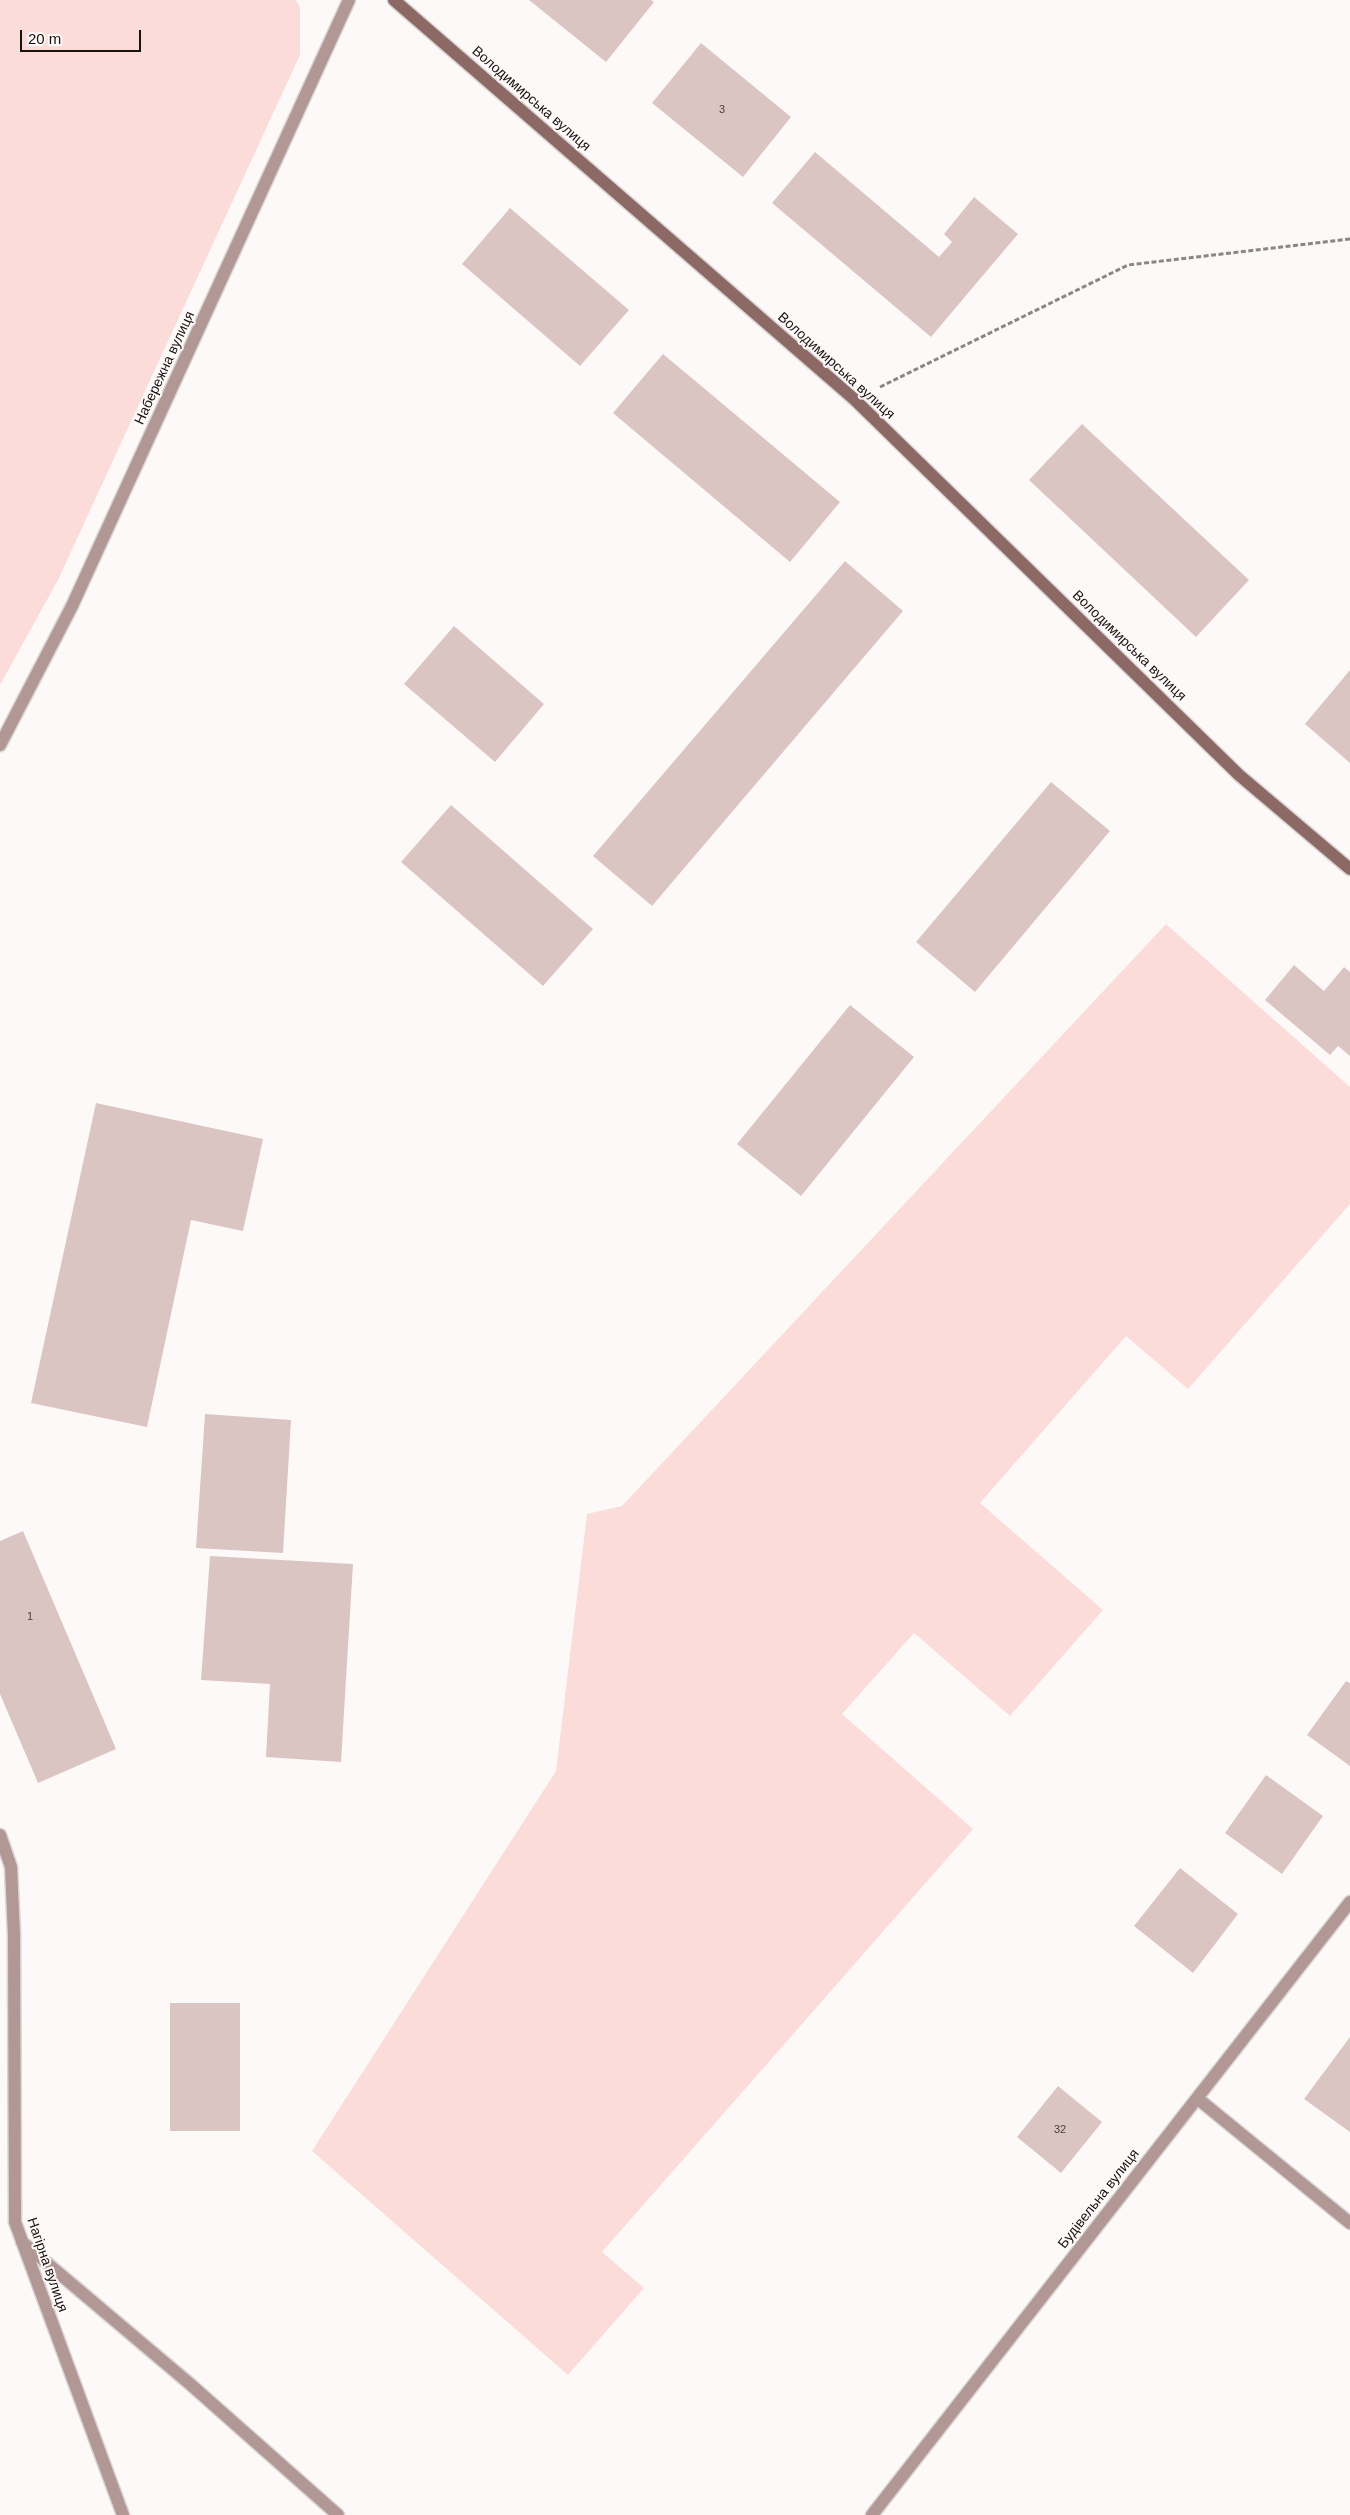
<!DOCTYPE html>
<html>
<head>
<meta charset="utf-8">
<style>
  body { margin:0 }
  #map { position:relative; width:1350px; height:2515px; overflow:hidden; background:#fef9f9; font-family:Helvetica,sans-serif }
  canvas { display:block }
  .scale { position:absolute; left:20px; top:30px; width:121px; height:22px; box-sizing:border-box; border:2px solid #1a1211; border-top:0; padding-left:6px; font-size:15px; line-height:18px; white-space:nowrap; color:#1a1211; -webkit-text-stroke:4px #fef9f9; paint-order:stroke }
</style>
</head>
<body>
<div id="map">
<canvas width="1350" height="2515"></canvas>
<div class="scale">20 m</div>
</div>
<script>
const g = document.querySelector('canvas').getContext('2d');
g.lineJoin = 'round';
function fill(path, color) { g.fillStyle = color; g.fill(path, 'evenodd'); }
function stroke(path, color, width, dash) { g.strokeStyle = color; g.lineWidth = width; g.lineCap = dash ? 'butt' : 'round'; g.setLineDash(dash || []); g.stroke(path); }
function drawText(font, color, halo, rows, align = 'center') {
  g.font = font + ' Helvetica,sans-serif'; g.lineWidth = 4; g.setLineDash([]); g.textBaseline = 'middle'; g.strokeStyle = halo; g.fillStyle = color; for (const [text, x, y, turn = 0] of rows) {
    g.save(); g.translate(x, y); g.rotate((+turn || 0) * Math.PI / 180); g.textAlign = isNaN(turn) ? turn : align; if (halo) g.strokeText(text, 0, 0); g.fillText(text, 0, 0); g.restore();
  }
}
fill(new Path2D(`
  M0,0h296l4,7v48l-242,525 -58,105z
  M1166,924l184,163v117l-162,185 -62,-53 -146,167 123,107 -93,106 -96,-83 -72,81 131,115 -371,423 42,36 -76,87 -256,-224 244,-380 31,-257 35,-8z`), '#fcdcd8');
fill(new Path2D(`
  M529,0h122l3,2 -48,60z
  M701,43l90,74 -48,60 -91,-74z
  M815,152l124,105 13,-15 -8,-8 30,-37 44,37 -87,103 -159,-134z
  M510,208l119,102 -49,56 -118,-102z
  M663,354l177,148 -50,60 -177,-149z
  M1082,424l167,156 -53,57 -167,-157z
  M845,561l58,50 -251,295 -59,-50z
  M454,626l90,78 -49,58 -91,-78z
  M1350,670v93l-45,-39z
  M1051,782l59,49 -135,161 -59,-50z
  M451,805l142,124 -50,57 -142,-124z
  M1294,965l30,26 20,-24 6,5v84l-12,-10 -8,9 -65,-55z
  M850,1005l64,52 -113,139 -64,-52z
  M96,1103l167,36 -20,92 -52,-11 -44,207 -116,-24z
  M205,1414l86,6 -8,133 -87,-5z
  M23,1531l93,218 -78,34 -38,-89v-153z
  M210,1556l143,8 -12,198 -75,-5 4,-73 -69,-4z
  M1346,1681l4,2v83l-43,-31z
  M1266,1775l57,41 -41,58 -57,-41z
  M1180,1868l58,46 -45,59 -59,-47z
  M170,2003h70v128h-70z
  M1350,2037v95l-46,-33z
  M1058,2086l44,36 -41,51 -44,-36z`), '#dbc5c2');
const street = new Path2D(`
  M0,745l72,-139 277,-606
  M0,1835l11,32 3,68 1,287 108,293
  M1197,2098l153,125
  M22,2242l168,142 148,131
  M872,2515l478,-613`);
const secondary = new Path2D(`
  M394,0l460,399 385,376 111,94`);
stroke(street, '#dad4d4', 15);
stroke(secondary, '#dad4d4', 15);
stroke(new Path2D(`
  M880,387l248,-122 222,-26`), '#8c8585', 3, [5, 2.5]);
stroke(street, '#b19895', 12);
stroke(secondary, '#8c6964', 12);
drawText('11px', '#4a3f3d', null, [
  ["3",722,110],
  ["1",30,1617],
  ["32",1060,2130]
]);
drawText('14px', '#1a1211', '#fef9f9', [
  ["Володимирська вулиця",531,99,41],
  ["Володимирська вулиця",836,366,42],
  ["Набережна вулиця",165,368,-65],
  ["Володимирська вулиця",1129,646,44],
  ["Будівельна вулиця",1099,2199,-52],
  ["Нагірна вулиця",47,2265,71]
]);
</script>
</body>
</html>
